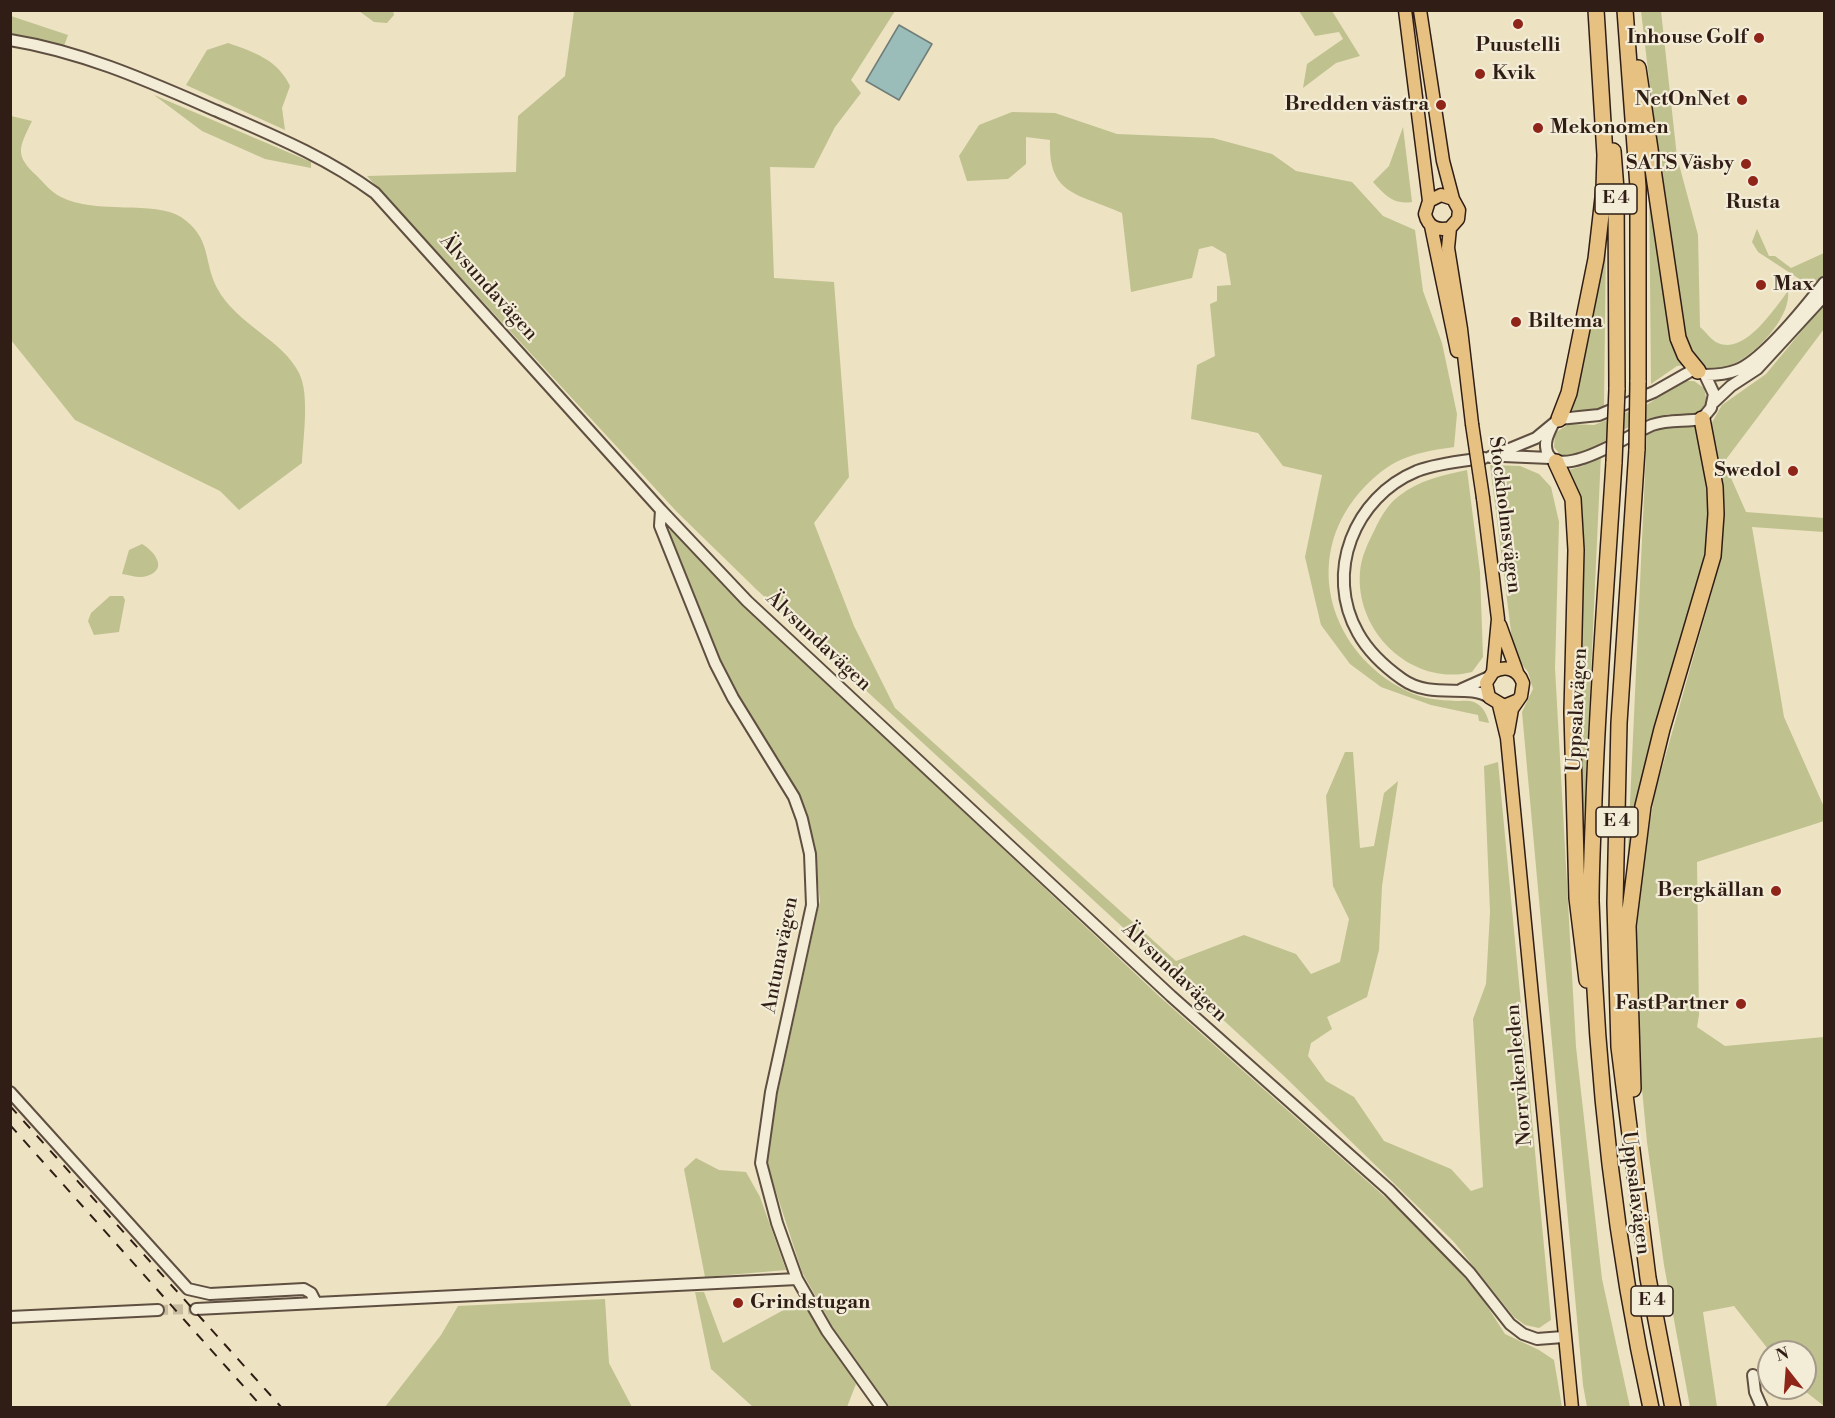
<!DOCTYPE html>
<html>
<head>
<meta charset="utf-8">
<style>
  body { margin:0 }
  #map { position:relative; width:1835px; height:1418px; overflow:hidden; background:#ede2c2; font-family:"Libre Bodoni",serif }
  canvas { display:block }
  .frame { position:absolute; inset:0; border:12px solid #301e16; pointer-events:none }
  .north { position:absolute; left:1757px; top:1340px; width:60px; height:60px; box-sizing:border-box; background:#f3ecd7; border:2px solid #a59a8a; border-radius:50%; rotate:343deg; font-size:16px; font-weight:700; line-height:24px; text-align:center; color:#301e16 }
  .north::after { content:''; display:block; margin:auto; width:21px; height:27px; background:#8f2418; clip-path:polygon(50% 0,100% 100%,50% 72%,0 100%) }
</style>
</head>
<body>
<div id="map">
<canvas width="1835" height="1418"></canvas>
<div class="frame"></div>
<div class="north">N</div>
</div>
<script>
const g = document.querySelector('canvas').getContext('2d');
g.lineJoin = 'round';
function fill(path, color) { g.fillStyle = color; g.fill(path, 'evenodd'); }
function stroke(path, color, width, dash) { g.strokeStyle = color; g.lineWidth = width; g.lineCap = dash ? 'butt' : 'round'; g.setLineDash(dash || []); g.stroke(path); }
function drawText(font, color, halo, rows, align = 'center') {
  g.font = font + ' "Libre Bodoni",serif'; g.lineWidth = 4.5; g.setLineDash([]); g.textBaseline = 'middle'; g.strokeStyle = halo; g.fillStyle = color; for (const [text, x, y, turn = 0] of rows) {
    g.save(); g.translate(x, y); g.rotate((+turn || 0) * Math.PI / 180); g.textAlign = isNaN(turn) ? turn : align; if (halo) g.strokeText(text, 0, 0); g.fillText(text, 0, 0); g.restore();
  }
}
fill(new Path2D(`
  M359,11h34l1,4 -7,8 -13,-1z
  M574,11h321l-44,69 10,13 -26,34 -21,41 -44,-1 4,111 60,4 15,195 -35,46 40,103 41,82 281,253 68,-26 52,19 15,20 29,-12 9,-43 -16,-33 -7,-90 19,-44h8l7,96 14,-2 10,-53 14,-12 -16,105 -3,64 -12,47 -40,20 5,12 -21,14 -3,13 18,25 28,16 30,44 67,28 20,22 12,-4 -10,-168 13,-35 4,-72 -6,-146 14,-4 53,558 -12,8 -14,-3 -11,-8 -60,-75 -171,-167 -526,-485 -80,-78 -310,-336 149,-4 2,-56 47,-40z
  M1299,11h33l28,45 -24,7 -33,25 4,-24 36,-25 -4,-7 -24,4z
  M1641,11h20l16,146 21,78 2,92c6,5 12,14 18,16 27,12 56,-34 70,-52 4,30 -46,80 -75,78 -13,-1 -18,-9 -26,-18l-24,-154z
  M11,16l57,19 -4,11 -53,-11z
  M228,43c26,9 50,17 62,43l-8,22 3,22 -99,-45 21,-35z
  M154,95l157,67v6l-46,-9 -63,-28z
  M1012,112l43,1 62,21 96,4 59,16 24,17 56,11 31,34 32,14 8,61 19,52 15,71 -3,33c-43,6 -65,12 -95,46 -58,68 -28,161 48,198 15,8 32,9 49,10 5,0 13,-1 18,1 9,4 13,12 15,21l-10,-2 -1,-6 -47,-10 -50,-18 -31,-23 -29,-39 -16,-68 17,-82 -39,-9 -25,-33 -67,-14 6,-54 18,-9 -5,-52 7,-3v-15l14,-1 -5,-31 -14,-8 -13,3 -7,29 -61,14 -9,-79c-44,-20 -74,-17 -72,-73l-24,-3v27l-18,15 -41,2 -8,-25 20,-31z
  M11,116l21,5c-13,27 -18,34 5,55 7,7 15,17 24,21 34,18 94,3 120,20 31,21 22,44 36,71 20,37 66,52 82,85 11,21 4,66 3,90l-63,47 -19,-19 -145,-71 -64,-80z
  M1403,127l9,75c-19,3 -27,-7 -39,-20l16,-16z
  M1649,176l22,164 4,12 10,13 -8,1 -26,18z
  M1757,229l12,27h6l16,12 33,-15v23l-5,5 -18,-1 -43,-28 -6,-10z
  M1606,234l-2,174 -12,3 -20,-1z
  M1824,304v25l-100,133 22,50 78,6v14l-72,-5 32,190 40,90v14l-127,41 2,153 -2,12 28,19 99,-9v369l-23,-18h4v-36h-36v17l-6,3 -3,-8 8,-15 -34,-43 -31,6 14,95h-27l-26,-142 -17,-123 -8,-85 -4,-113 10,-94 10,-57 59,-209 8,-63 -11,-97 11,-19 44,-31z
  M1683,381h11l10,7 3,14 -9,11 -12,2 -18,-1 -41,14 -53,31 -13,-3 -7,-9 1,-14 14,-9 25,1 54,-21z
  M1696,425l11,61 2,25 -2,31 -8,36 -63,229 -9,62 20,-439 11,-4z
  M1601,454l-19,413 -17,-396 18,-5z
  M1490,465l30,1 19,8 12,13 8,35 -4,146 21,379 26,232 28,128h-43l-4,-22 -61,-673 11,-23 -5,-17 -14,-17z
  M1467,470l13,102 3,85 -11,15c-59,15 -117,-39 -112,-100 1,-15 8,-29 15,-43 5,-11 14,-26 24,-33 20,-16 44,-21 68,-26z
  M672,526l69,76 419,395 261,232 59,66 25,39 34,16 15,10 8,47h-672l-55,-76 -33,-59 -35,-108 4,-40 49,-223 -5,-45 -10,-45 -11,-24 -57,-90 -17,-35 -51,-131z
  M142,544c12,7 27,25 5,32 -8,3 -17,-1 -25,-2l7,-24z
  M110,596h13l2,4 -6,32 -25,3 -6,-14 3,-8z
  M696,1158l23,12 27,2 14,25 26,73 -81,7 -21,-108z
  M695,1292h9l19,51 79,-43 54,84 -9,23h-94l-42,-38z
  M605,1299l4,64 23,44h-247l56,-72 17,-29z`), '#bfc18f');
const water = new Path2D(`
  M899,25l33,19 -33,56 -33,-19z`);
fill(water, '#9abdb9');
stroke(water, '#707d78', 1.5);
stroke(new Path2D(`
  M158,1310l38,-1`), '#c7bba0', 10, [10, 5]);
const minor = new Path2D(`
  M10,40c74,12 140,42 207,71 55,24 109,46 158,82l286,317 86,91 424,395 218,194 81,83 40,51 13,10 14,5 26,-2
  M1705,375c10,0 22,-1 32,-5 27,-11 69,-64 87,-87
  M1714,402l17,-16 26,-17 67,-73
  M1503,456l47,2
  M1490,457l46,-19 23,-19 40,-4 55,-23 37,-21h7l7,4 9,19 -3,14 -9,11c-17,3 -34,0 -50,6 -20,8 -90,55 -104,29 -5,-10 0,-20 5,-30
  M1484,458c-21,3 -46,5 -67,13 -63,26 -93,102 -59,162 10,18 27,34 44,46 29,21 66,4 87,18
  M661,510l-1,16 55,137 18,35 61,99 8,22 8,35 2,51 -41,187 -10,71 16,60 20,56 30,52 55,77
  M1462,689l27,-12
  M10,1092l178,197 22,5 94,-5 7,4 5,10
  M196,1309l601,-30
  M10,1317l148,-7
  M1753,1375l2,17 7,16`);
const major = new Path2D(`
  M1405,10l24,191
  M1420,10l23,151 10,38 6,11 -1,9 -8,9c-13,3 -22,-1 -25,-14l4,-13 12,-6 12,4
  M1431,226l26,125
  M1450,228l-2,20 13,81 11,95
  M1483,498l15,121 -5,53
  M1500,625l17,47
  M1499,705l8,33 65,670
  M1508,732l4,-23 9,-13 2,-13c-5,-14 -17,-18 -30,-11l-7,11 3,14 15,9 12,-5`);
const highway = new Path2D(`
  M1625,10l13,177v195
  M1638,68l40,270 7,17 13,16
  M1613,151l3,39 1,199
  M1559,419l10,-26 27,-134 8,-70 1,-34 -9,-145
  M1637,449l-18,274 -4,180 4,144 29,231 25,130
  M1556,462l17,37 3,51 -4,162 5,186 10,82
  M1614,462c-7,113 -16,225 -20,338 -1,34 -3,67 -3,101 5,170 23,340 60,507
  M1633,1089l-5,-163 15,-120 19,-77 51,-173 3,-42 -1,-27 -13,-68`);
stroke(minor, '#5f4f41', 14);
stroke(major, '#301e16', 15);
stroke(highway, '#301e16', 18);
stroke(minor, '#f3ecd7', 10);
stroke(major, '#e6c181', 12);
stroke(highway, '#e6c181', 15);
stroke(new Path2D(`
  M10,1106l272,302
  M10,1125l253,283`), '#301e16', 2, [10, 10]);
const majorBridge = new Path2D(`
  M1472,424l11,74`);
const highwayBridge = new Path2D(`
  M1637,449l1,-67
  M1614,462l3,-73`);
stroke(majorBridge, '#301e16', 15, []);
stroke(highwayBridge, '#301e16', 18, []);
stroke(majorBridge, '#e6c181', 12);
stroke(highwayBridge, '#e6c181', 15);
for (const [x, y, r, color] of [
  [1518,24,6,"#8f2418"],
  [1759,38,6,"#8f2418"],
  [1480,74,6,"#8f2418"],
  [1742,100,6,"#8f2418"],
  [1441,105,6,"#8f2418"],
  [1538,128,6,"#8f2418"],
  [1746,164,6,"#8f2418"],
  [1753,181,6,"#8f2418"],
  [1761,285,6,"#8f2418"],
  [1516,322,6,"#8f2418"],
  [1793,471,6,"#8f2418"],
  [1776,891,6,"#8f2418"],
  [1741,1004,6,"#8f2418"],
  [738,1303,6,"#8f2418"]
]) { const dot = new Path2D(); dot.arc(x, y, r, 0, 2 * Math.PI); g.fillStyle = color; g.fill(dot); stroke(dot, '#f3ecd7', 2); }
for (const [x, y, w] of [
  [1616,199,42],
  [1617,822,42],
  [1652,1301,42]
]) { const box = new Path2D(); box.roundRect(x - w / 2, y - 15, w, 30, 4.5); g.fillStyle = '#f3ecd7'; g.fill(box); stroke(box, '#301e16', 1.5); }
drawText('bold 18px', '#301e16', null, [
  ["E 4",1616,199],
  ["E 4",1617,822],
  ["E 4",1652,1301]
]);
drawText('bold 20px', '#301e16', '#f3ecd7', [
  ["Inhouse Golf",1747,38],
  ["Puustelli",1518,46,"center"],
  ["Kvik",1492,74,"left"],
  ["NetOnNet",1730,100],
  ["Bredden västra",1429,105],
  ["Mekonomen",1550,128,"left"],
  ["SATS Väsby",1734,164],
  ["Rusta",1753,203,"center"],
  ["Max",1773,285,"left"],
  ["Biltema",1528,322,"left"],
  ["Swedol",1781,471],
  ["Bergkällan",1764,891],
  ["FastPartner",1729,1004],
  ["Grindstugan",750,1303,"left"]
], 'right');
drawText('20px', '#301e16', '#f3ecd7', [
  ["Älvsundavägen",488,288,48],
  ["Stockholmsvägen",1504,515,83],
  ["Älvsundavägen",818,642,43],
  ["Uppsalavägen",1578,710,-87],
  ["Antunavägen",781,955,-79],
  ["Älvsundavägen",1174,973,43],
  ["Norrvikenleden",1520,1075,-95],
  ["Uppsalavägen",1635,1193,83]
]);
</script>
</body>
</html>
